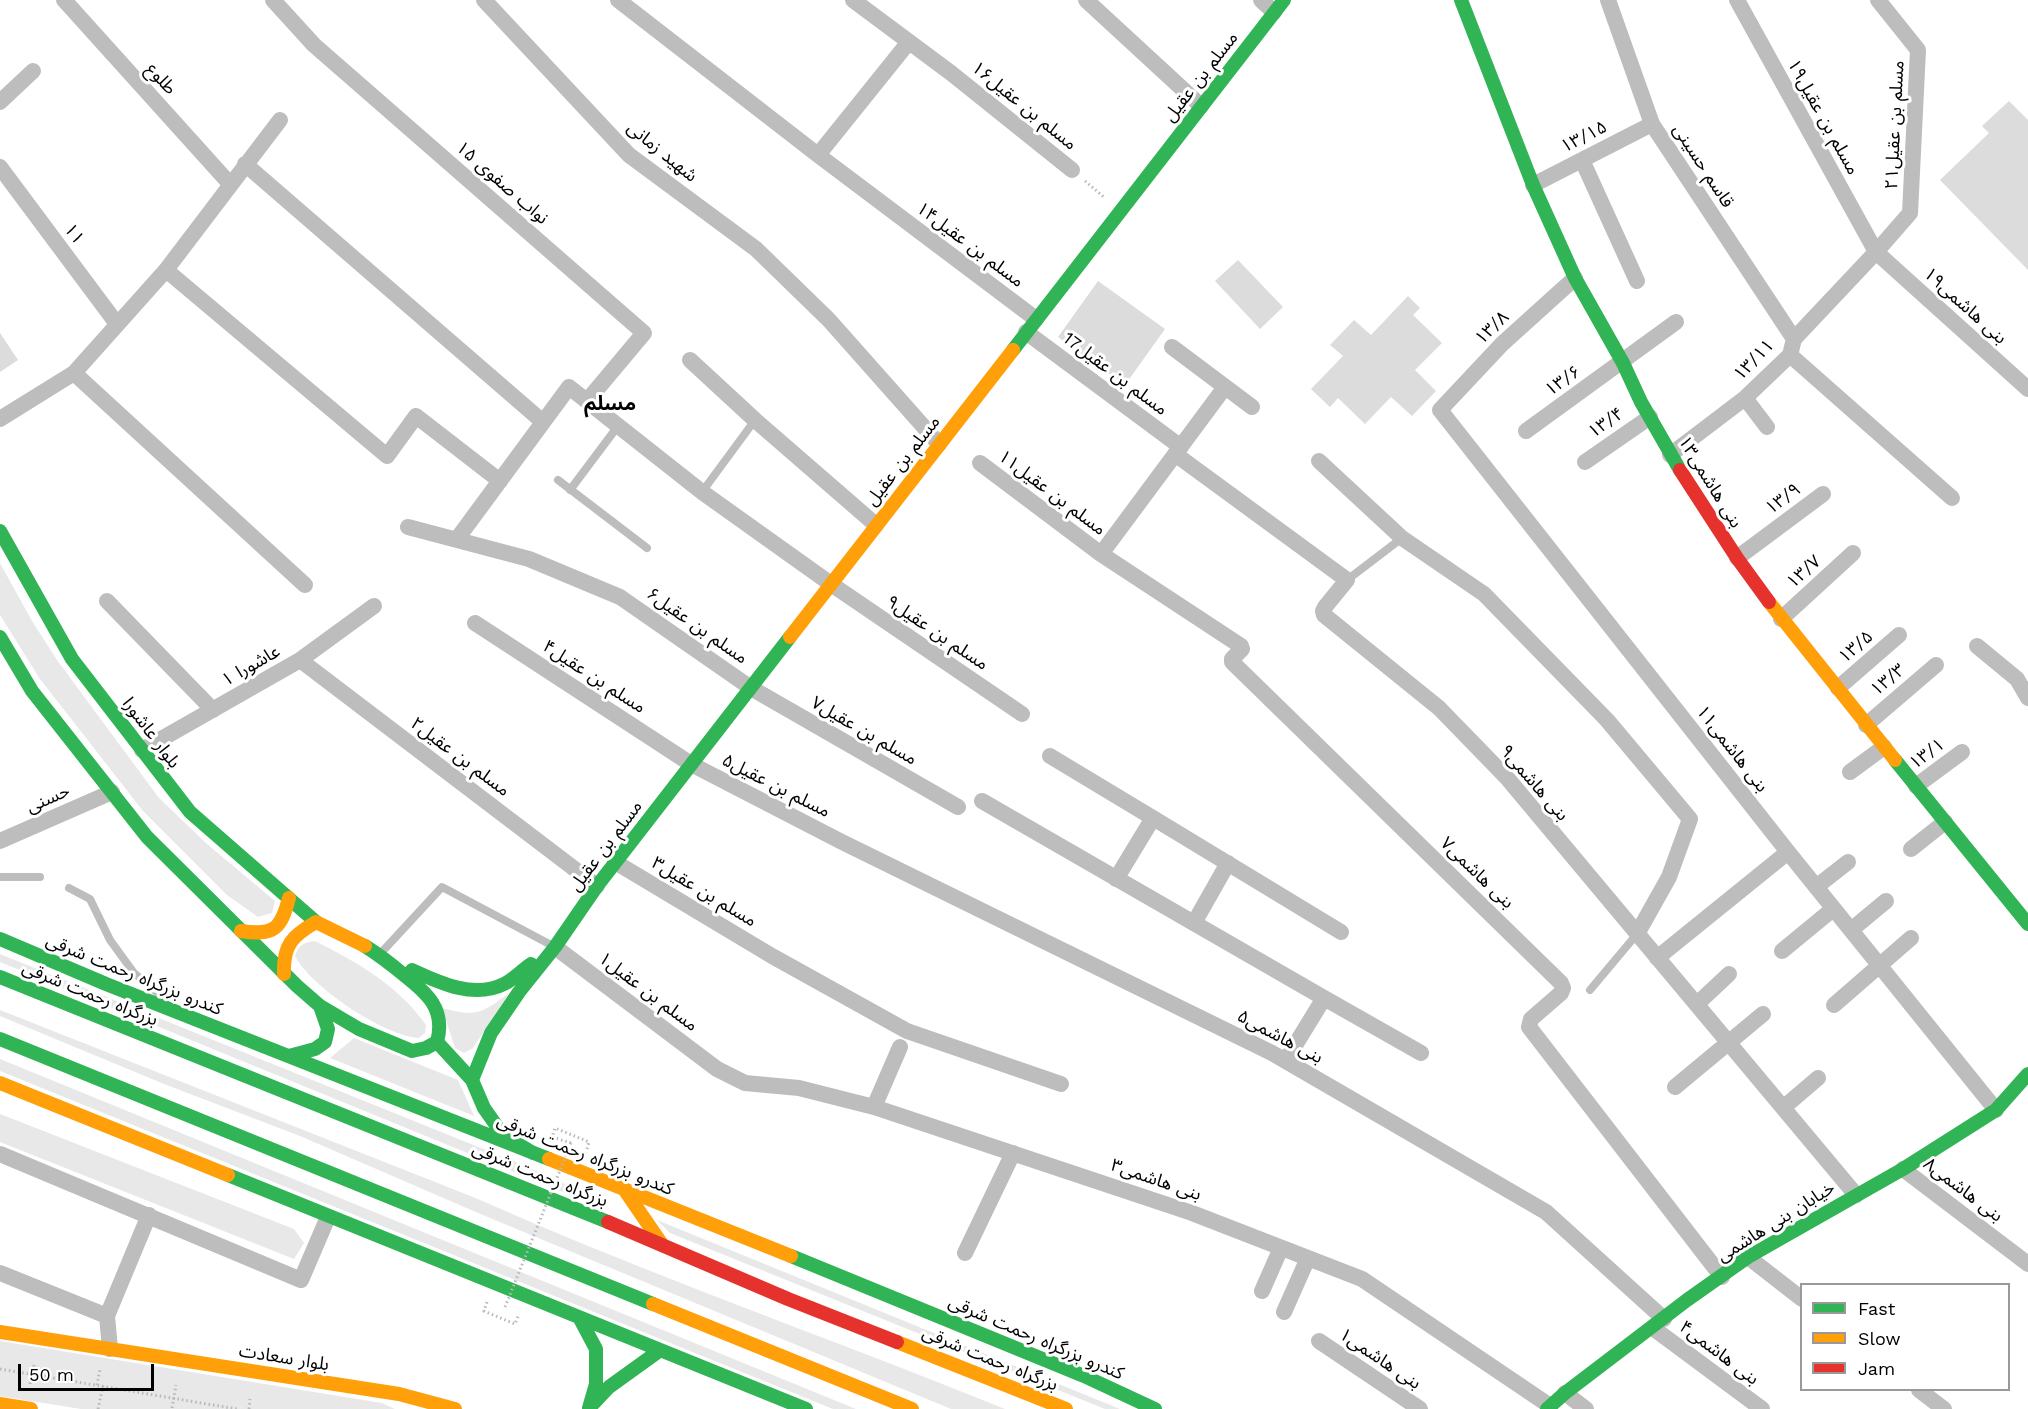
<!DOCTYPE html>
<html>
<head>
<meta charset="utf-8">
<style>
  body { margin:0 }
  #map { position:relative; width:2028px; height:1409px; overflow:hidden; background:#fff; font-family:"Work Sans",sans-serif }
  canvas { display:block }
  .legend { position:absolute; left:1800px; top:1283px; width:210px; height:108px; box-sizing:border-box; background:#fff; border:2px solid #999; margin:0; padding:8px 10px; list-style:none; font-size:18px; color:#000 }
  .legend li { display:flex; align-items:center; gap:12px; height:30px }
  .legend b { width:30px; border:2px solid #999 }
  .scale { position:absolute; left:18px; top:1364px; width:136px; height:27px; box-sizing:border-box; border:3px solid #000; border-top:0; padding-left:8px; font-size:18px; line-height:21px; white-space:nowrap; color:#000; -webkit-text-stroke:4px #fff; paint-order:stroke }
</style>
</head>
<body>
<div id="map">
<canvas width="2028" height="1409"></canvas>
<ul class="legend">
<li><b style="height:8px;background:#30b455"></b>Fast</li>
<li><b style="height:8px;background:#ff9f0a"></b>Slow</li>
<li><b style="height:8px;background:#e5322d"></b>Jam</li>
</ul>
<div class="scale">50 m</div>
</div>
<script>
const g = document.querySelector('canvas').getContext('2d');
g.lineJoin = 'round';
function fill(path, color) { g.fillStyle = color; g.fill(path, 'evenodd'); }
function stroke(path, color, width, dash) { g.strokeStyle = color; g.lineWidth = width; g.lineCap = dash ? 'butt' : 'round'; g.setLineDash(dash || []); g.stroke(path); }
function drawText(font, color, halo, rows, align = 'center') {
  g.font = font + ' "Work Sans","Noto Sans Arabic",sans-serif'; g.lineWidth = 6; g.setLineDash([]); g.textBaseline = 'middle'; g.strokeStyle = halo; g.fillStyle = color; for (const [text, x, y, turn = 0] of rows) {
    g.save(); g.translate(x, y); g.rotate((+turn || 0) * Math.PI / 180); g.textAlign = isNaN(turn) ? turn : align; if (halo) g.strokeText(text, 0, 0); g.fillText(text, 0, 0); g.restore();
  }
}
fill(new Path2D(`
  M0,563l32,58 25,39 102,138 48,46 68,57 -3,12 -14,4 -31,-22 -84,-84 -103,-132 -40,-64z
  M315,941c42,21 84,45 111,84l-1,8 -6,5c-35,-2 -108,-51 -124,-82 3,-11 10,-14 20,-15z
  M0,954l528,213 52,24 22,17 -602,-246z
  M509,993l-36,55 -9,5 -9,-5 -13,-40c34,9 39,6 67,-15z
  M0,1010l478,189c173,77 352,139 527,210h-54l-473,-196 -178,-77 -136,-52 -164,-68z
  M354,1038l104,42 16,36 -144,-58z
  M0,1059l856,350h-23l-833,-338z
  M0,1114l294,115 10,14 -10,16 -294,-117z
  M657,1220l463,189h-15l-435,-176z
  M0,1341l382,62 13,6h-314l-81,-13z`), '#e8e8e8');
fill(new Path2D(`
  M2009,101l19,19v150l-88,-90 49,-47 -7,-7z
  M1238,260l45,47 -23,22 -45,-48z
  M1098,281l67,48 -40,56 -67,-48z
  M1408,296l12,12 -7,7 29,28 -27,27 21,21 -24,25 -21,-19 -26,27 -27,-26 -8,9 -19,-18 32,-33 -13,-11 24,-25 17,15z
  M0,333l18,27 -18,12z`), '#dcdcdc');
stroke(new Path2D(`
  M1085,181l20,17
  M571,1143l-19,-6 3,-9 34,14 -3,10
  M487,1302l-3,9 31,13 4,-10
  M0,1369l237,40
  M30,1384l4,-19
  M97,1385l3,-16
  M172,1408l4,-23
  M98,1409l5,-23
  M249,1409l1,-10`), '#b8b8b8', 3, [1.5, 3]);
stroke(new Path2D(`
  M558,480l89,68
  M570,490l48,-64
  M702,492l53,-72
  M1347,580l55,-42
  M0,877h40
  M69,888l21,11 20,41 24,33 27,23
  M380,954l62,-67 111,59
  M1590,990l47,-56`), '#bdbdbd', 8);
stroke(new Path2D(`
  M64,0l166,184
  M273,0l41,45 330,288 -57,68
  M484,0l145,155 127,94 73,71 110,124
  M618,0l200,155 218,164
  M853,0l98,73 121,97
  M1086,0l115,106
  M1261,0l13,12
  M1608,0l44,124 142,215
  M1737,0l139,252 152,137
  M0,102l33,-31
  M818,155l90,-112
  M1582,160l55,121
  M245,164l298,258
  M0,167l117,157
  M1533,185l119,-61
  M166,270l221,186 29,-40 84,65
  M1575,278l-73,66 -62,66 348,442 208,258
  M1026,332l155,115
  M1172,347l80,60
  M1790,355l162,143
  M690,360l65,60 121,105
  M74,373l231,212
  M1745,398l22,29
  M0,419l74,-46 92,-103 114,-150
  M1526,431l150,-109
  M1175,454l172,126 -22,27 -2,4 1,4 115,93 69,71 348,416
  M1670,455l75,-57 45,-43 4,-16 82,-87 34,-39 8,-163 -40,-50
  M1319,461l83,77 82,56 123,126 83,99 -21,58 -32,57
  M1585,462l65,-45
  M980,463l121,91 140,92 1,3 -10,10v3l329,321 2,5 -2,5 -30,26 -2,8 193,250
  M408,527l121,32 91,38 131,91 207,119
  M457,539l112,-152 133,105 129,92 191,130
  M1101,554l124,-167
  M1737,558l86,-64
  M107,601l106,109
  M1781,619l72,-66
  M475,623l216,141 151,78 430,211 274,159 118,107
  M1977,646l40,33 11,19
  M300,660l297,226
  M1838,688l61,-53
  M1866,725l70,-60
  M142,750l158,-90 74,-54
  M1050,756l103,62
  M1850,772l34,-25
  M1916,786l46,-34
  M982,801l342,197 -38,62
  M0,841l112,-49
  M1911,849l34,-27
  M615,862l157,94 135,75 154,53
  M1116,879l37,-61 188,114
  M1816,887l32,-25
  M1194,923l34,-60
  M1851,930l35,-29
  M555,947l162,122 28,14 54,5 75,19 318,106 170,66 188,127
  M1782,951l51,-42
  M1657,958l131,-106
  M1324,998l97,55
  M1697,1004l32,-30
  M1834,1005l77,-67
  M1675,1087l88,-73
  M874,1107l26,-60
  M1784,1107l34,-29
  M0,1154l301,126 27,-63
  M1903,1169l125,95
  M965,1253l48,-100
  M1748,1257l54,42
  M0,1273l107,43 42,-101
  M1262,1291l19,-43
  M1284,1312l24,-54
  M107,1316l3,33
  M1653,1328l109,81
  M1319,1341l101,68
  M1919,1390l25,19
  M1565,1393l21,16`), '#bdbdbd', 16);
stroke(new Path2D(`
  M1461,0l72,185 42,93 48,85 18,39 39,68
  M1013,350l271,-350
  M0,531l72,128 118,153 126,110
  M0,637l32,54 115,146 150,149 23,20 39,23 53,22 14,-3 11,-6c9,-33 -10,-49 -33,-67 -13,-11 -25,-20 -39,-29
  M1895,760l133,164
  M0,939l106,45 443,175
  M412,970c28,13 62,29 92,14 10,-5 18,-14 27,-20
  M0,977l608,245
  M0,1039l653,265
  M437,1042l35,38
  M289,1056l26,-7 10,-7 3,-13 -8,-23
  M533,1153l-30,-18 -19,-27 -12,-28 19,-47 28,-41 36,-45 42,-61 193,-249
  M228,1175l578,234
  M791,1256l293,120 71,33
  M579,1317l17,32v35l-7,24
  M590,1407l19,-20 50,-36
  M1547,1409l18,-16 122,-93 61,-43 155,-88 93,-59 32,-36`), '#30b455', 14);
stroke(new Path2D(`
  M1769,602l126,158
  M790,637l223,-287
  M241,931c33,5 40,-2 48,-33
  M284,974c-1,-29 8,-38 32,-52l49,24
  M0,1083l228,92
  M549,1159l242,97
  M624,1189l37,54
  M653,1304l259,105
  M0,1332l399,62 56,15
  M897,1342l169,67
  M0,1404l31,5`), '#ff9f0a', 14);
stroke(new Path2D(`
  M1680,470l57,88 32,44
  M608,1222l180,77 109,43`), '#e5322d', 14);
stroke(new Path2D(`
  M505,1307l66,-164`), '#b8b8b8', 3, [1.5, 3]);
drawText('18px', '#000', '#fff', [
  ["مسلم بن عقیل",1201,77,-52],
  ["طلوع",161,79,48],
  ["مسلم بن عقیل۱۶",1024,106,39],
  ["مسلم بن عقیل۱۹",1823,117,61],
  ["مسلم بن عقیل۲۱",1895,125,-87],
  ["۱۳/۱۵",1584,137,-27],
  ["شهید زمانی",662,152,39],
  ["قاسم حسینی",1703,166,57],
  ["نواب صفوی ۱۵",502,183,41],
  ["۱۱",74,234,53],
  ["مسلم بن عقیل۱۴",970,245,37],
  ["بنی هاشمی۱۹",1965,306,42],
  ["۱۳/۸",1492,328,-44],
  ["۱۳/۱۱",1754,360,-46],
  ["مسلم بن عقیل17",1115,374,37],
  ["۱۳/۶",1563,381,-35],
  ["۱۳/۴",1606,423,-35],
  ["مسلم بن عقیل",903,461,-52],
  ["بنی هاشمی۱۳",1710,482,58],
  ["مسلم بن عقیل۱۱",1052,493,37],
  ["۱۳/۹",1783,499,-37],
  ["۱۳/۷",1804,572,-42],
  ["مسلم بن عقیل۶",697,626,35],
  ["مسلم بن عقیل۹",937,633,34],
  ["۱۳/۵",1856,647,-41],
  ["عاشورا ۱",251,666,-30],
  ["مسلم بن عقیل۴",594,677,33],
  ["۱۳/۳",1888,680,-40],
  ["مسلم بن عقیل۷",864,731,30],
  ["بلوار عاشورا",151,733,53],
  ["بنی هاشمی۱۱",1732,749,52],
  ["۱۳/۱",1927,754,-37],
  ["مسلم بن عقیل۲",460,757,37],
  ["بنی هاشمی۹",1534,783,49],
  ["مسلم بن عقیل۵",776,786,27],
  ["حسنی",48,799,-24],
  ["مسلم بن عقیل",606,846,-53],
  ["بنی هاشمی۷",1477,873,44],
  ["مسلم بن عقیل۳",704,892,31],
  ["کندرو بزرگراه رحمت شرقی",134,975,22],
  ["مسلم بن عقیل۱",648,992,37],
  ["بزرگراه رحمت شرقی",90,994,22],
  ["بنی هاشمی۵",1280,1037,28],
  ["کندرو بزرگراه رحمت شرقی",585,1155,22],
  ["بزرگراه رحمت شرقی",540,1175,22],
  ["بنی هاشمی۳",1156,1180,19],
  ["۸بنی هاشمی",1963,1190,37],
  ["خیابان بنی هاشمی",1776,1222,-32],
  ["کندرو بزرگراه رحمت شرقی",1036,1338,23],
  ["۴بنی هاشمی",1719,1353,37],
  ["بلوار سعادت",284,1358,9],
  ["بزرگراه رحمت شرقی",990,1359,22],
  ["بنی هاشمی۱",1380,1359,34]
]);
drawText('bold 20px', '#000', '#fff', [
  ["مسلم",610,404]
]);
</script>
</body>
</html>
